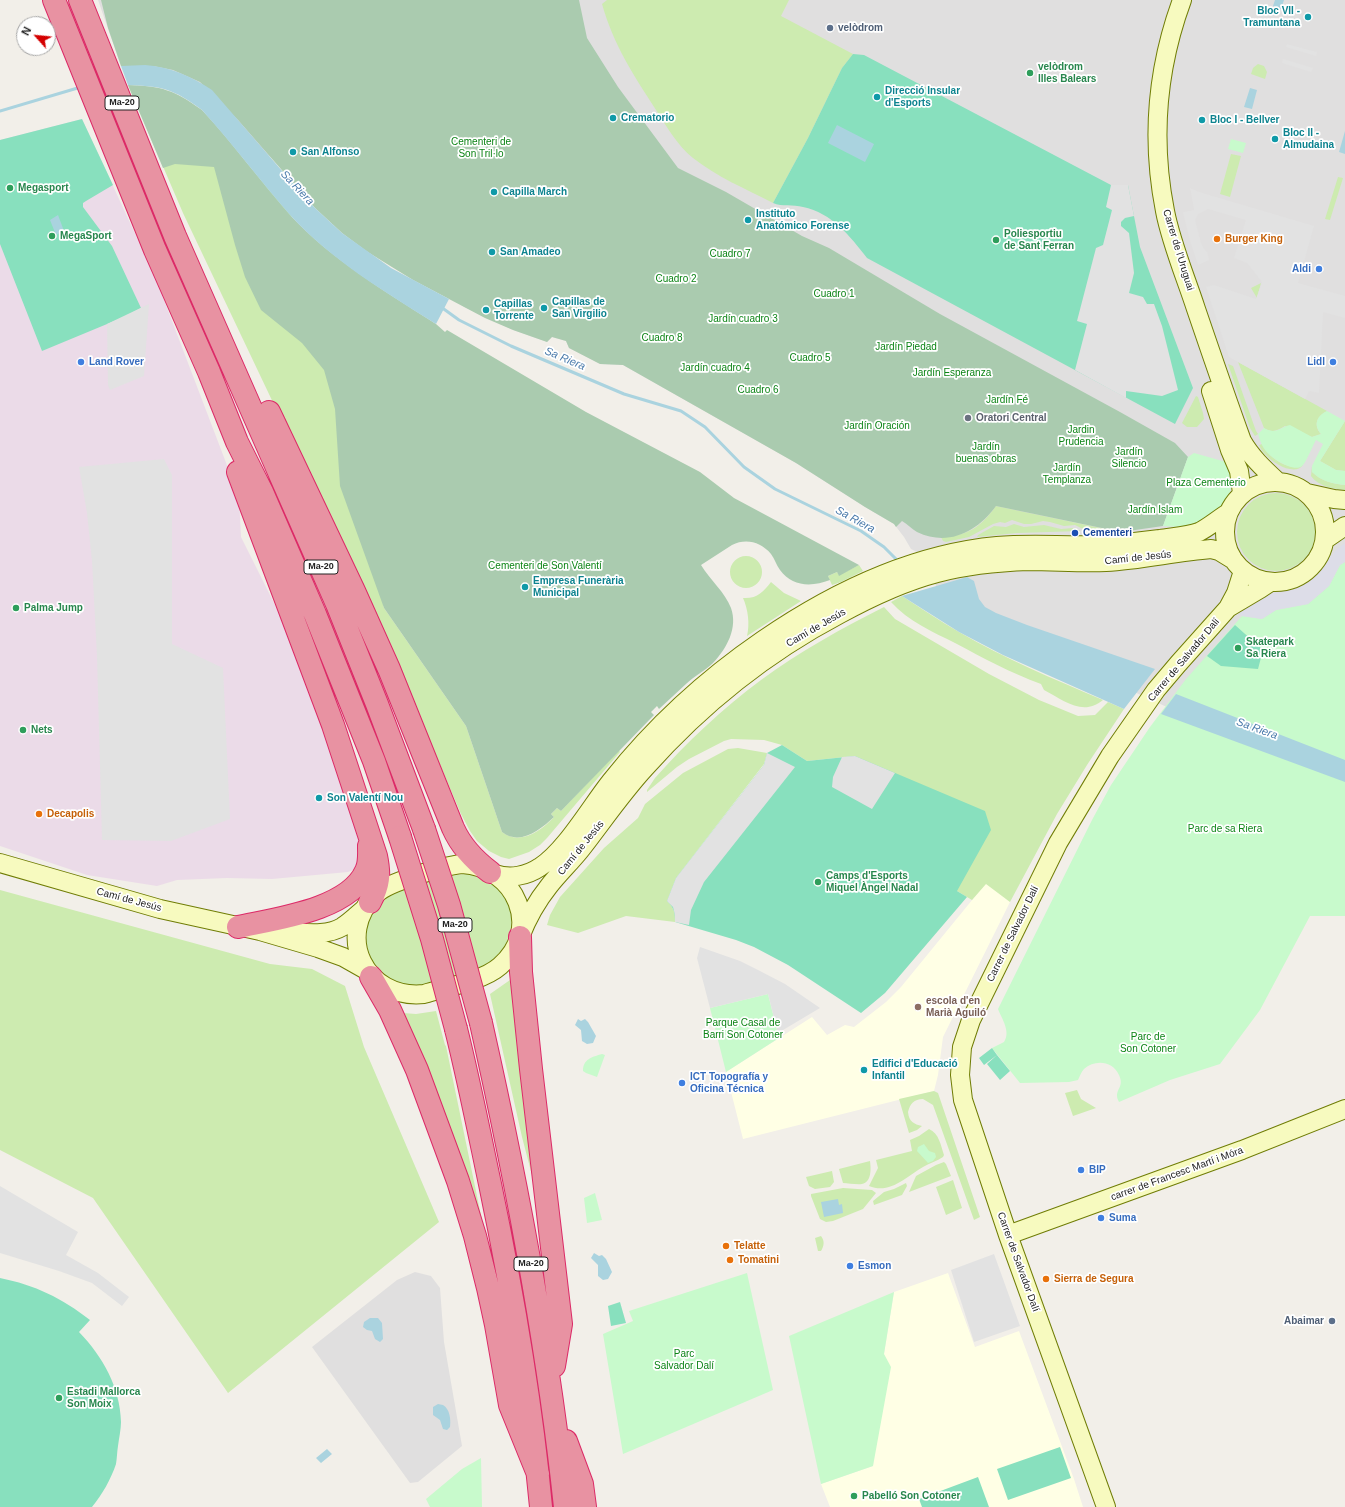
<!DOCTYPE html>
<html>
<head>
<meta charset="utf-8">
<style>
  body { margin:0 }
  #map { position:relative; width:1345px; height:1507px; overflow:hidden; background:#f2efe9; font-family:Arial,sans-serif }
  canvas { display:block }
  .north { position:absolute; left:16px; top:16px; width:40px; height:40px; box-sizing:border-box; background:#fff; border:1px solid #a7a7a7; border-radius:50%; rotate:297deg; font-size:11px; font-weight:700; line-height:16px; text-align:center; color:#222 }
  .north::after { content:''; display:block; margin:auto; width:14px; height:18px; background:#d40000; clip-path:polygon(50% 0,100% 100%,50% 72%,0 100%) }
</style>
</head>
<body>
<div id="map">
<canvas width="1345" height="1507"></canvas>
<div class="north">N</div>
</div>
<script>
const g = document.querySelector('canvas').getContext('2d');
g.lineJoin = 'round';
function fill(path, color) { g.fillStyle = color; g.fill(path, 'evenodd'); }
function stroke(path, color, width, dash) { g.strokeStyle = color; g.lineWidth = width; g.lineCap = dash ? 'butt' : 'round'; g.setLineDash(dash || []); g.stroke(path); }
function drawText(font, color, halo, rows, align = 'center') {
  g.font = font + ' Arial,sans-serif'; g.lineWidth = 3.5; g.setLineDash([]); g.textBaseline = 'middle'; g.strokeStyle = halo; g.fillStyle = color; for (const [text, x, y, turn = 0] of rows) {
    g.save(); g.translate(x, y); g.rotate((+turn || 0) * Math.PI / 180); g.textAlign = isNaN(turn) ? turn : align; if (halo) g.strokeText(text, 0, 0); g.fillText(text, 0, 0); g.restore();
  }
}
fill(new Path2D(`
  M98,0h1247v770l-176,-62 -223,-103 -27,-52 -8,-4 -7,-12 -10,-13 -29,-17 -69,-44 -173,-98 -23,-1 -31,-16 -3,-7 -14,-4 -5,5 -34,-12 -49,-23 -311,-241h-32z
  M415,1272l16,4 9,12 4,54 18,104 -44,36 -8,1 -98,-136 85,-67z`), '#e0dfdf');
fill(new Path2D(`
  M82,119l74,160 69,181 14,38 2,39 37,74 34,77 53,158 -8,20 -4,4 -5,2 -76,7 -45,-1 -50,2 -20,6 -70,-11 -87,-29v-706z`), '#ebdbe8');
fill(new Path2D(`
  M986,883l24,19 -67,135 -5,38 -4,16 -191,48 -17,-67 86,-55 15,18 18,-10 9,2 32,-25 15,-15z
  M948,1273l27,74 44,-16 55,148 9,28h-253l-9,-23 52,-18 11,-112 10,-62z`), '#ffffe5');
fill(new Path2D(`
  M607,0h182l-8,16 72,38 -11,14 -34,70 -35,65c-27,-14 -56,-26 -80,-45 -16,-13 -26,-31 -37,-48 -23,-36 -42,-64 -54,-106z
  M1258,64l6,2 3,6 -2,7 -14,-5 2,-6z
  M128,85l116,75 47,55 93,393 82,118 36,106c18,14 39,-1 52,-15l-3,-3 6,-6 4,3 58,-61 1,2 -73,86 -7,7 -11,7 -20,7 -8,-2 -12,-6 -12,-10 -7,-10 -9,-17 -40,-94 -96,-208 -142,-299z
  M1231,154l10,2 -11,41 -10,-3z
  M1338,177l5,1 -13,42 -5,-1z
  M1261,283l-4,15 -6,-10z
  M1238,362l89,49c-10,5 -14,14 -6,23l-9,3 -27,-11c-8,5 -13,7 -21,2z
  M1228,364l5,2 23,65 2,3 -3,2 -5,-8z
  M1196,396l2,1 5,16 1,6 -7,8h-10l-5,-4z
  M1345,421v50l-9,-1 -16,-9z
  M1262,444c6,13 27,28 41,21 -8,11 -29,-1 -36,-9 -4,-3 -6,-7 -8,-11z
  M1312,466v6c9,9 21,12 33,13v5c-12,-1 -27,-4 -34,-14z
  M1237 532a39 39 0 1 1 78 0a39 39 0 1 1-78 0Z
  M996,506l114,24 -23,1 -12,-6 -11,1 -14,-4 -7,-1 -12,3h-7l-12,-4 -7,3 -5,-1 -7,2 -24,13 -23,5 -3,-1 -2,-4c26,-1 39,-9 55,-31z
  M1014,524l10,3 20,-2 17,4 12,-1 8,3 -64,2 -40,4 1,-2 16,-9 12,1z
  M730 572a16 16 0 1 1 32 0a16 16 0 1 1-32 0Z
  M859,565l4,6 -22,11 -9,3 -4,-9 9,-4 2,3z
  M771,582l13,11 17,8 -54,35c3,-12 1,-27 -4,-38 14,1 20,-6 28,-16z
  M902,596c19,12 38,25 57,36 46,27 95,47 144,68 -20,17 -40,0 -59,-10l-3,-6c-30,-11 -58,-26 -86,-41 -22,-11 -47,-22 -64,-41z
  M884,607l11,12 94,55 50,26 39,16 17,-1 13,-13 16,7 -37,56 -30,49 -47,88 -24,-18 -14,16 -15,-9 -102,-135 -48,5 -25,-16 -18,-5 -33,-1 -7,2 -35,18 -12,8 -30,25v-2l8,-12c32,-36 67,-69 106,-98 39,-29 80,-51 123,-73z
  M738,748l29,5 -3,11 -88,114 -9,23c7,7 8,11 8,21l-49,-6 -48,17 -31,-8 3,-10 10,-18 44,-49 34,-30 7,-14 38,-31 45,-24z
  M467,874c28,5 48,25 44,54 -1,10 -5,21 -11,28 -5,5 -14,11 -20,14 -6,2 -14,4 -20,6 -18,5 -37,13 -56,9 -38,-8 -50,-59 -23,-84 13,-12 69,-27 86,-27z
  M0,890l270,74 42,5 33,17 19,61 75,175 -211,171 -135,-195 -93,-48z
  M510,980h5l25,226 -18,-69 -32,-143z
  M436,1011l9,34 1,1 38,184 -81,-217 13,1z
  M1077,1090l4,9 15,9 -23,8 -8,-23z
  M934,1091l4,2 42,124 -6,3 -41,-115 -10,-6c-9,0 -13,5 -15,13 1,10 6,12 14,14l-5,4 -8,3 -10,-34z
  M929,1129c10,4 12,17 15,26l-1,2c-6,4 -13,6 -20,10 -16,9 -33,28 -54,19l9,-18 -2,-8 36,-9 -2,-11 9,-4z
  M870,1161c1,7 2,21 -8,23 -5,1 -14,-1 -19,-1l-4,-14z
  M944,1162l2,2 5,12 -42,16 7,-16 20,-11z
  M832,1171l2,11 -4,5 -15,2 -6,-3 -3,-9z
  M953,1180l9,28 -16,7 -10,-28z
  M906,1183l1,3 -5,9 -28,10 -1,-4 11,-9 10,-3z
  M843,1188l29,2 4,3 -13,16 -30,12 -7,1 -6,-3 -9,-23v-2z
  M821,1236c4,5 3,10 0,15h-3l-3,-13z`), '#cdebb0');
fill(new Path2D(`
  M101,0h478l8,38 31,49 60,81 48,24 76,44 27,12 111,66 180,98 55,31 13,14 -25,69 -42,6 -125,-26c-19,26 -48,41 -79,26 -5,-3 -10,-8 -15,-11l-6,6 -2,-3 -29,-17 -69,-44 -173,-98 -23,-1 -31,-16 -3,-7 -14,-4 -5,5 -34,-12 -28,-12 -72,-38 -47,-29 -24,-18 -27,-25 -77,-88 -38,-38 -27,-12 -20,-4h-32l-13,-38z
  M128,85c34,1 46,5 74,25 31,33 58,71 88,105 42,45 95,76 146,109l9,8 2,-2 139,82 114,60 34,26 125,67 -20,11 -2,-4 -9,4 2,4c-18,7 -38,7 -50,-10 -4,-5 -5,-11 -9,-16 -10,-12 -25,-16 -39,-9l-31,20c9,15 24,27 30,43 7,20 -4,40 -18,55 -8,8 -19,13 -27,21 -9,8 -18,17 -27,25l-2,-3 -6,6 3,3 -93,96 -4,-3 -6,6 3,3c-14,13 -34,29 -52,15l-36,-106 -82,-118 -44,-122 -5,-77 -11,-39 -22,-27 -41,-33 -16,-33 -10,-32 -21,-78 -39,-3 -12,4z`), '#aacbaf');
fill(new Path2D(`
  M1231,139l15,4 -3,10 -15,-4z
  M1327,411l18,10 -25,40 16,9 9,1v14c-12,-1 -24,-4 -33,-13v-6l11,-22 -7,-4c-3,5 -10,23 -14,26 -8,7 -31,-8 -36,-15 -4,-4 -6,-11 -8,-17l6,-6c12,7 15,0 26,-3l22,12 9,-3c-8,-10 -4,-18 6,-23z
  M1194,453l32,9 7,19 -4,14 -13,19 -20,14 -33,-2 25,-69z
  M1345,562v354h-35l-50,94 -40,54 -50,16 -51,22c-1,-2 -2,-4 -2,-6 0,-8 7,-10 2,-21 -6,-14 -24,-16 -35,-6 -3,3 -4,7 -6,11l-9,2 -49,1 -28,-35 12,-6c7,-10 -2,-23 -6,-33l94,-189 19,-35 39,-58 36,-48 56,-63 20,3 14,-9 32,-6 21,-18 11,-21z
  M768,994l11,44 -53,34 -16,-64z
  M602,1054l3,1 -8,22 -11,-4 -3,-2c0,-12 9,-14 19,-17z
  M924,1144l5,7 6,2 1,4 -3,4 -5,2 -11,-12 1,-4z
  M595,1193l7,27 -15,3 -3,-25z
  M747,1273l26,117 -150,64 -20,-120 30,-13 -4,-10z
  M894,1292l-10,62 7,13 -18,99 -52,18 -32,-148z
  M481,1458l1,49h-52l-4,-8 36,-30z`), '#c8facc');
fill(new Path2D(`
  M853,54l11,1 247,130h17l12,62 53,141 -18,36 -308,-166c-17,-22 -35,-45 -64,-51 -10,-3 -21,0 -30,-4l35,-65 34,-70z
  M82,119l31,66 -27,16 -3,2v4l29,39 29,62 -17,9 -82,34 -42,-107v-104z
  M1235,625l28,25 -5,19 -37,-3 -14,-10z
  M782,745l25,16 48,-5 130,55 6,19 -34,61 10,6 -82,96 -24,20 -73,-48 -34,-18 -18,-7 -61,-18c0,-10 -1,-14 -8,-21l9,-23 88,-113 3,-12z
  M992,1048l5,7 -13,10 -5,-7z
  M997,1055l13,16 -10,9 -13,-16z
  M0,1278c35,7 62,20 90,42l-11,12c24,25 41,55 42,90 0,7 -2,16 -3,24 -1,6 -1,12 -2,18 -5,15 -14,31 -24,43h-92z
  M620,1302l6,21 -15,3 -3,-20z
  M1060,1447l11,31 -63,22 -11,-31z
  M978,1477l11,30h-67l-3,-8z`), '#88e0be');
fill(new Path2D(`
  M1287,44l30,8 -1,4 -30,-9z
  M1283,59l30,9 -2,4 -29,-9z
  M1111,185h17l6,31 -9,2 -4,4v4l8,7 5,40 -5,20 14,4 4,7h7l8,22 16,64 -16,6 -36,-5v7l-51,-28 12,-46 -10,-3 19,-73 7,-3 9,-35 -6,-3z
  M1190,188l9,4 115,34 -16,57 47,13v22l-22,-6 -4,81 -10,-2 -4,8 -76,-42 -23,-70 8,-2 42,14 6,-17 -15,-19 -13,-5 12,-38 -38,-11 -10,5 -3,6 6,23 3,6 3,3 2,8 -11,5 -7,-21 -8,-32 11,-2z
  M149,304l-5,72 -34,14 -2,-5 -1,-61z
  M164,459l8,16v169l51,24 7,151 -59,22 -69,-1 -5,-184 -5,-95 -5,-48 -8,-46z
  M767,753l28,14 -91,115 -13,28 -2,15 -14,-3v-7l-2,-8 -6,-6 9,-23 88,-113z
  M855,756l40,17 -23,36 -40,-22 1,-10 9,-20z
  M700,947l40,14 18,9 27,14 35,24 -42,25 -10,-39 -58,14 -13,-50z
  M0,1186l78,46 -12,23 32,18 31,24 -7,9 -30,-23 -33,-12 -59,-18z
  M994,1254l26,72 -46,16 -23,-72z`), '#e2e2e2');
fill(new Path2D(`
  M1345,543v19l-5,3 -11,21 -21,18 -32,6 -14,9 -20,-3 -3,-3v-1l28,-18 20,-4 19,-7 9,-6 22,-28z`), '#dddde8');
fill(new Path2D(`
  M1275,0h9l-3,9 -8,-3z
  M145,65c25,2 46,11 67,25l84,97 19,21 27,25 49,35 58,31 -13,25c-51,-32 -105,-64 -146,-109 -30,-34 -57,-71 -88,-105 -28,-21 -40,-24 -74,-25l-7,-19z
  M1250,88l7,2 -5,19 -8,-2z
  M837,125l37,19 -9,18 -37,-19z
  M1345,131v23l-6,-2z
  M58,215l6,16 -8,4 -6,-15z
  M967,577l7,4 5,18 6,8 11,6 31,12 128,44 -31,40 -121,-54 -44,-23 -57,-36z
  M1176,694l169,66v22l-184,-68z
  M578,1019l3,2 4,-2 3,3 8,14 -3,7 -6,1 -5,-3 -1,-11 -6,-5z
  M838,1199l1,6 3,-1 1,9 -19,4 -3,-15z
  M594,1253l5,3 3,-1 4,4 6,13 -4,7 -5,1 -5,-4v-11l-7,-7z
  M370,1318h8l4,5 1,16 -3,3 -5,-3 -3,-8 -5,-1 -4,-3 1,-5z
  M438,1404l5,1c7,4 8,15 7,22l-3,3 -4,-1 -3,-9 -7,-5v-8z
  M327,1449l5,5 -11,9 -5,-5z`), '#aad3df');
stroke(new Path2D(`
  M0,111l81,-24
  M441,307l18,13 52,26 113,48 57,17 24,16 39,40 31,22 86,42 23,16 15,15`), '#aad3df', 3);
const secondary = new Path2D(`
  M1182,0c-25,68 -31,140 -17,211 6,32 21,67 31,98 15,44 30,88 46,132 9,16 22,28 36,41
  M1211,391l19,59 9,21 3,22
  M1225 532a50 50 0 1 1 100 0a50 50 0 1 1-100 0Z
  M1307,493l27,6 11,1
  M1326,539l19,-13
  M1228,608l32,-19 9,-6
  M0,863l160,46 100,22 58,17 25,9 23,13
  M462,864c54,3 81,65 38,102 -17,15 -53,21 -76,28 -59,6 -90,-59 -48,-100 12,-12 68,-28 86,-30z
  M495,874c15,5 32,2 45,-7 26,-17 51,-61 71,-86 43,-54 95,-102 152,-141 70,-48 148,-86 234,-94 33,-3 66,0 99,-1 21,-1 43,-3 64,-6 12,-2 28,-3 39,-7 10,-5 19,-13 29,-19
  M283,932c19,0 42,5 59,-5 8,-5 15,-12 22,-18
  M520,937c7,-18 17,-36 29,-51 10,-13 23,-25 33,-38 21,-27 40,-55 63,-80 56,-63 121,-115 195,-154 31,-17 63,-32 97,-41 30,-8 62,-11 92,-12 26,0 51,2 77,1 35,-2 69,-10 105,-13l8,2 13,8
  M1008,1235l234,-85 103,-41
  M1106,1507l-98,-272 -45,-135 -3,-25 2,-28 9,-27 87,-177 52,-87 46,-66 22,-26 50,-56 8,-15 7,-22`);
const highway = new Path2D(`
  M54,0l101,250 54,122 28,70 25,50 53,122 59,147 26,76
  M80,0l95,236 162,368 40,100 47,125
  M269,412l85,179 35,78 64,159c8,18 21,32 37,44
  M238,472l95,253 43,131c4,19 3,29 -6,46
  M238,927c37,-8 111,-17 128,-56 4,-8 3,-16 3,-25
  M520,937l1,35 10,97 30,255 -7,42
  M371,977l19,33 27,60 41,111 17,55 13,52 8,37 14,80 28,69
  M481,1023c36,160 67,321 84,484
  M456,1029c13,52 23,103 34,155 22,106 41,214 51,323
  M566,1441l16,43 3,23`);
stroke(secondary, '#707d05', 20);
stroke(highway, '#dc2a67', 24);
stroke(secondary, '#f7fabf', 18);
stroke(highway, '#e892a2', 22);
const highwayBridge = new Path2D(`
  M424,829l25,76 32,118
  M400,837l32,102 24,90`);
stroke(highwayBridge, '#dc2a67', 24, []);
stroke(highwayBridge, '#e892a2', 22);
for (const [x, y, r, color] of [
  [1308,17,4,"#0f9aa8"],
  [830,28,4,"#5c6f8a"],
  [1030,73,4,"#2e9e5b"],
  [877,97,4,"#0f9aa8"],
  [613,118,4,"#0f9aa8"],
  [1202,120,4,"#0f9aa8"],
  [1275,139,4,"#0f9aa8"],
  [293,152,4,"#0f9aa8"],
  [10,188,4,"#2e9e5b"],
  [494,192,4,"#0f9aa8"],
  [748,220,4,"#0f9aa8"],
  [52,236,4,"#2e9e5b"],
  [1217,239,4,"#e8710a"],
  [996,240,4,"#2e9e5b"],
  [492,252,4,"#0f9aa8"],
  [1319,269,4,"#3f7fe0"],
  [544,308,4,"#0f9aa8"],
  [486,310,4,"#0f9aa8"],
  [81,362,4,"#3f7fe0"],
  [1333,362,4,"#3f7fe0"],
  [968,418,4,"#6b7280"],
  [1075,533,4,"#1a4fb4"],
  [525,587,4,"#0f9aa8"],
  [16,608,4,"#2e9e5b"],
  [1238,648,4,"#2e9e5b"],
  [23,730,4,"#2e9e5b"],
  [319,798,4,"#0f9aa8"],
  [39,814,4,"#e8710a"],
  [818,882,4,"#2e9e5b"],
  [918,1007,4,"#8d6e63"],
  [864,1070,4,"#0f9aa8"],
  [682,1083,4,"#3f7fe0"],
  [1081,1170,4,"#3f7fe0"],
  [1101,1218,4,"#3f7fe0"],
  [726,1246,4,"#e8710a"],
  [730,1260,4,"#e8710a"],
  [850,1266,4,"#3f7fe0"],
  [1046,1279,4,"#e8710a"],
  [1332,1321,4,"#5c6f8a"],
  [59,1398,4,"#2e9e5b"],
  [854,1496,4,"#2e9e5b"]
]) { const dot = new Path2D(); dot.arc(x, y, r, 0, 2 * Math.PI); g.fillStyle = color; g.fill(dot); stroke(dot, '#fff', 1.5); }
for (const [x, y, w] of [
  [122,103,34],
  [321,567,34],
  [455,925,34],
  [531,1264,34]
]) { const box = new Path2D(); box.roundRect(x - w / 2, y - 7, w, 14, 3); g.fillStyle = '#fff'; g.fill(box); stroke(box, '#222', 1); }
drawText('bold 9px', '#222', null, [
  ["Ma-20",122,103],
  ["Ma-20",321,567],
  ["Ma-20",455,925],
  ["Ma-20",531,1264]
]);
drawText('bold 10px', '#0d838f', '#fff', [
  ["Bloc VII -",1300,11,"right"],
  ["Tramuntana",1300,23,"right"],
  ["Direcció Insular",885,91],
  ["d'Esports",885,103],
  ["Crematorio",621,118],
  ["Bloc I - Bellver",1210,120],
  ["Bloc II -",1283,133],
  ["Almudaina",1283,145],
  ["San Alfonso",301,152],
  ["Capilla March",502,192],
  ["Instituto",756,214],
  ["Anatómico Forense",756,226],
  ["San Amadeo",500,252],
  ["Capillas de",552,302],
  ["San Virgilio",552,314],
  ["Capillas",494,304],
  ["Torrente",494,316],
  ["Empresa Funerària",533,581],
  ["Municipal",533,593],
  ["Son Valentí Nou",327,798],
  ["Edifici d'Educació",872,1064],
  ["Infantil",872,1076]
], 'left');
drawText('bold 10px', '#4e5e75', '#fff', [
  ["velòdrom",838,28],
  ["Abaimar",1324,1321,"right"]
], 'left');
drawText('bold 10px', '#27864d', '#fff', [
  ["velòdrom",1038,67],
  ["Illes Balears",1038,79],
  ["Megasport",18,188],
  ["Poliesportiu",1004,234],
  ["de Sant Ferran",1004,246],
  ["MegaSport",60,236],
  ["Palma Jump",24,608],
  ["Skatepark",1246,642],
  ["Sa Riera",1246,654],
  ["Nets",31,730],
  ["Camps d'Esports",826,876],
  ["Miquel Àngel Nadal",826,888],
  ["Estadi Mallorca",67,1392],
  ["Son Moix",67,1404],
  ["Pabelló Son Cotoner",862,1496]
], 'left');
drawText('10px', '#0c8416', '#fff', [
  ["Cementeri de",481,142],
  ["Son Tril·lo",481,154],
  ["Cuadro 7",730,254],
  ["Cuadro 2",676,279],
  ["Cuadro 1",834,294],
  ["Jardín cuadro 3",743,319],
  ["Cuadro 8",662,338],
  ["Jardín Piedad",906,347],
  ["Cuadro 5",810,358],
  ["Jardín cuadro 4",715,368],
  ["Jardín Esperanza",952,373],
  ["Cuadro 6",758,390],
  ["Jardín Fé",1007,400],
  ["Jardín Oración",877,426],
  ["Jardin",1081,430],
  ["Prudencia",1081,442],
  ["Jardín",986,447],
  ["buenas obras",986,459],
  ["Jardín",1129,452],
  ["Silencio",1129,464],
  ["Jardín",1067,468],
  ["Templanza",1067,480],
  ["Plaza Cementerio",1206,483],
  ["Jardín Islam",1155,510],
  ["Cementeri de Son Valentí",545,566],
  ["Parc de sa Riera",1225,829],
  ["Parque Casal de",743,1023],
  ["Barri Son Cotoner",743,1035],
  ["Parc de",1148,1037],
  ["Son Cotoner",1148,1049],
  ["Parc",684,1354],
  ["Salvador Dalí",684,1366]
]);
drawText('bold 10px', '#c56008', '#fff', [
  ["Burger King",1225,239],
  ["Decapolis",47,814],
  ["Telatte",734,1246],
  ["Tomatini",738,1260],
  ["Sierra de Segura",1054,1279]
], 'left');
drawText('10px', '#222', '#fff', [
  ["Carrer de l'Uruguai",1178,250,73],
  ["Camí de Jesús",1138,558,-6],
  ["Camí de Jesús",816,628,-30],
  ["Carrer de Salvador Dalí",1184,660,-50],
  ["Camí de Jesús",581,848,-51],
  ["Camí de Jesús",129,900,15],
  ["Carrer de Salvador Dalí",1013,934,-64],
  ["carrer de Francesc Martí i Móra",1177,1174,-20],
  ["Carrer de Salvador Dalí",1018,1262,70]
]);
drawText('bold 10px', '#366cbe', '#fff', [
  ["Aldi",1311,269,"right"],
  ["Land Rover",89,362],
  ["Lidl",1325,362,"right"],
  ["ICT Topografía y",690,1077],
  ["Oficina Técnica",690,1089],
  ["BIP",1089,1170],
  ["Suma",1109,1218],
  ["Esmon",858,1266]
], 'left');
drawText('bold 10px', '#5b616d', '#fff', [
  ["Oratori Central",976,418]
], 'left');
drawText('bold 10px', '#164399', '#fff', [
  ["Cementeri",1083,533]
], 'left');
drawText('bold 10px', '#785e54', '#fff', [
  ["escola d'en",926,1001],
  ["Marià Aguiló",926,1013]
], 'left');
drawText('italic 11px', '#4a7aab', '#fff', [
  ["Sa Riera",297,188,47],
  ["Sa Riera",565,359,23],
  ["Sa Riera",855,520,29],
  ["Sa Riera",1257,729,20]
]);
</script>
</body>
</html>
